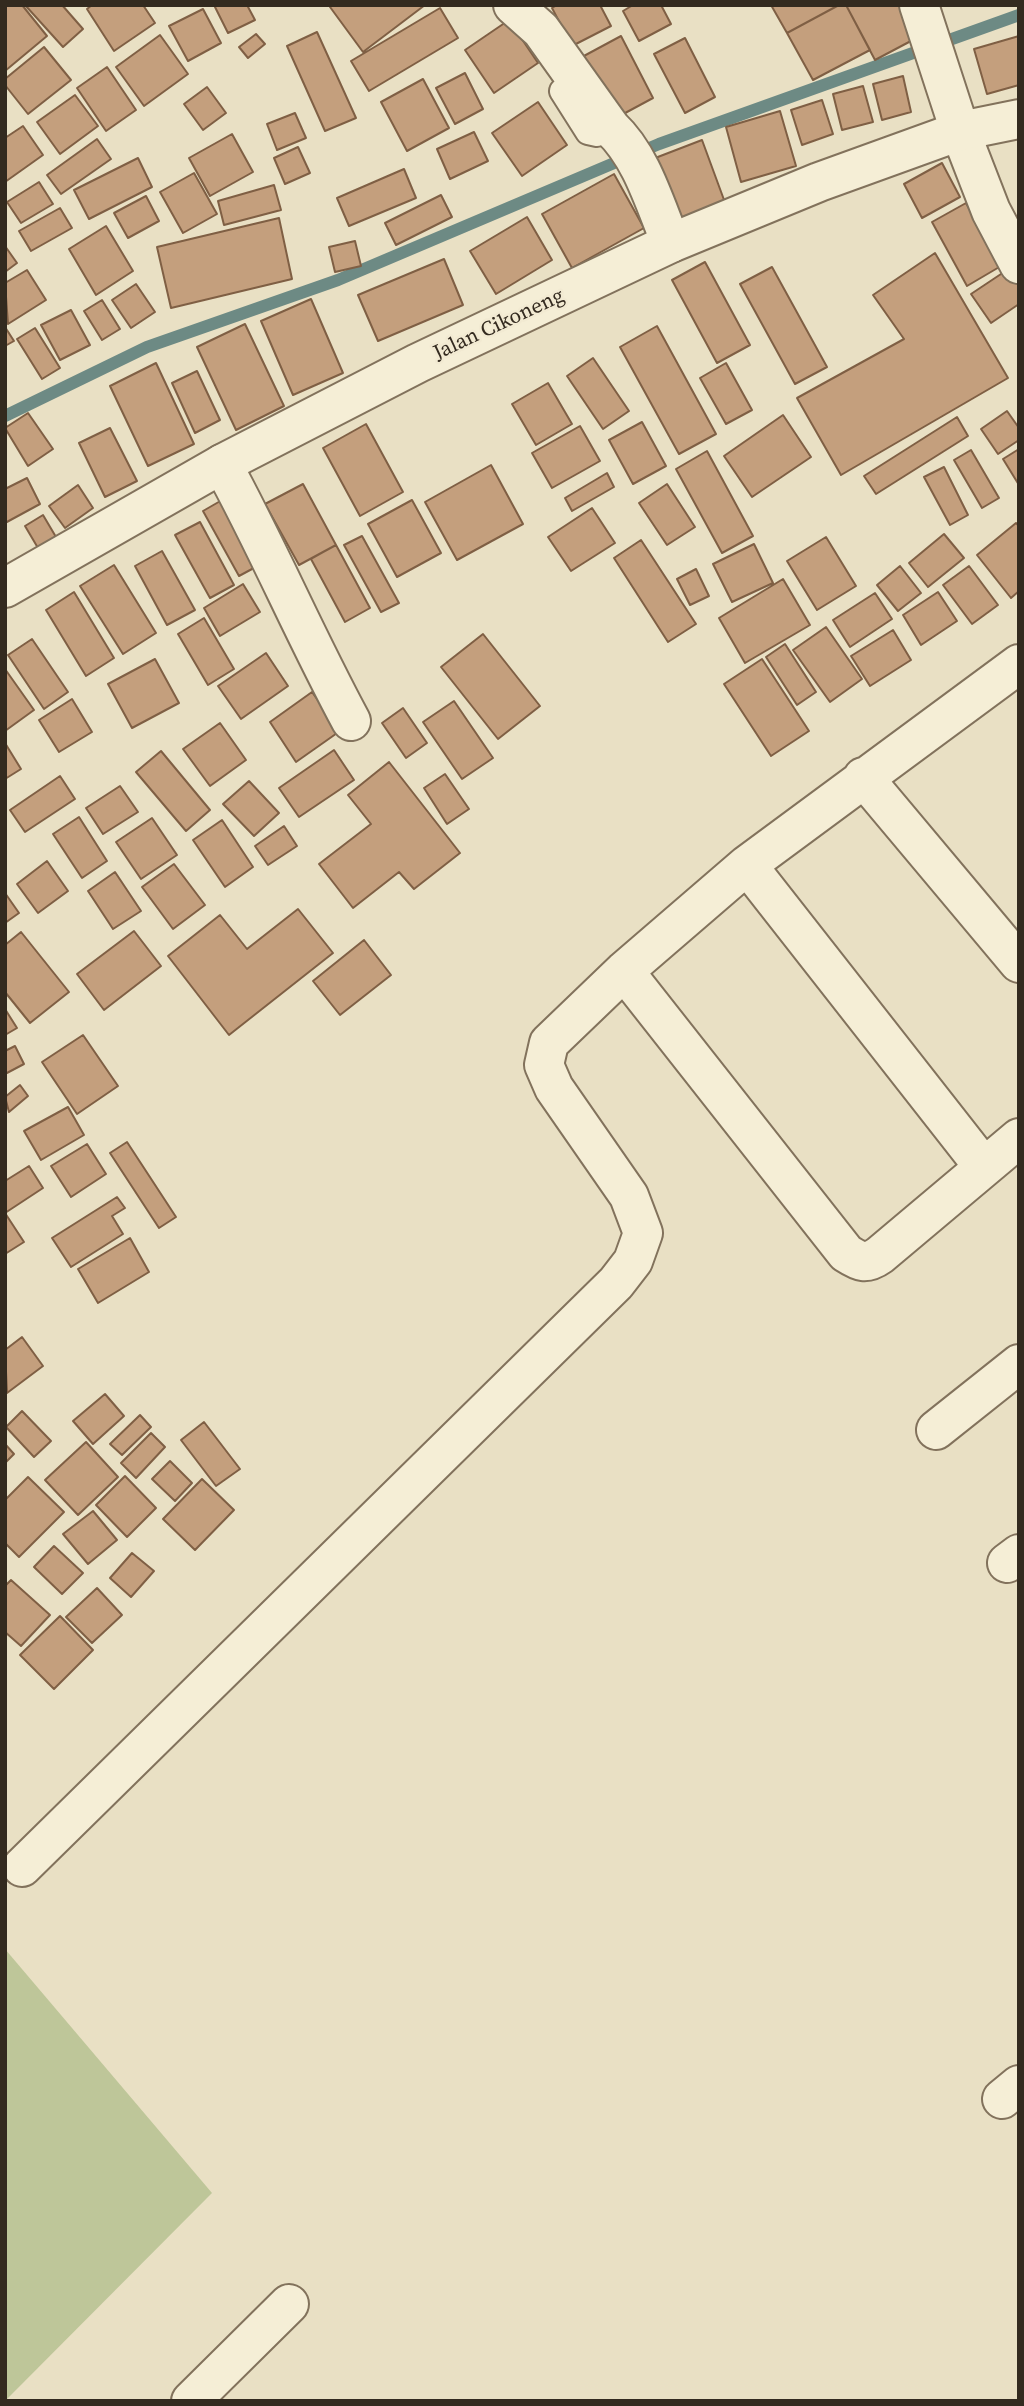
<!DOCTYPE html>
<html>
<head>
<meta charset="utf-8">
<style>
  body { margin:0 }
  #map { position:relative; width:1024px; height:2406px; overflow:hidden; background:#e9e0c4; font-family:"Source Serif 4",serif }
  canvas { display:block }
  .frame { position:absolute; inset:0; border:7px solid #332a1f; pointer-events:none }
</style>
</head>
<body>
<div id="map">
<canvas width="1024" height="2406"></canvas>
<div class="frame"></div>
</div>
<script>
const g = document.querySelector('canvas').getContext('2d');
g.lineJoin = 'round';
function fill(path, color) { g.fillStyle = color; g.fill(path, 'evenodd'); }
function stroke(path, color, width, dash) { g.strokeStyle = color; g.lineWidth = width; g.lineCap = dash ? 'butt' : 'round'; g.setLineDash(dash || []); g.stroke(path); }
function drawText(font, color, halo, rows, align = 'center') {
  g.font = font + ' "Source Serif 4",serif'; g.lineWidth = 5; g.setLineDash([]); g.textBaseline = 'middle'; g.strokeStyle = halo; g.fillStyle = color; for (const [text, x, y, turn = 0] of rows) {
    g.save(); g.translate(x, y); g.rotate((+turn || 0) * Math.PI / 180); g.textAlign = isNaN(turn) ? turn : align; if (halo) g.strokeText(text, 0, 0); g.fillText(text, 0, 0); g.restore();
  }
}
fill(new Path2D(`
  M5,1949l207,244 -207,208z`), '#bec699');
stroke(new Path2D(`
  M5,416l142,-69 191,-67 321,-136 360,-129`), '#6d8a84', 12);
const building = new Path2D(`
  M5,5h17l25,31 -42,35z
  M25,5h37l21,24 -20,18z
  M92,5h51l12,18 -41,28 -27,-42z
  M214,5h33l8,15 -27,13z
  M333,5h92l-62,47 -33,-45z
  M557,5h43l11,21 -39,20 -20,-38z
  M633,5h28l10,19 -32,17 -16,-30z
  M771,5h68l-52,28z
  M839,5h7l24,45 -57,30 -26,-47z
  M846,5h66l14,28 -51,27z
  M440,8l18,30 -89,53 -18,-30z
  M203,9l18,34 -33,18 -19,-35z
  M509,20l29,43 -44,30 -29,-43z
  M317,32l39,86 -31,13 -38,-85z
  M256,34l9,10 -17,14 -9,-11z
  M160,35l28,39 -44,32 -28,-39z
  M621,36l32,62 -39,21 -32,-62z
  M1019,36v49l-32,9 -13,-45z
  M685,38l30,59 -30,16 -31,-59z
  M44,47l27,33 -43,34 -23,-29v-6z
  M107,67l29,43 -30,21 -29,-43z
  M465,73l18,36 -28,15 -19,-36z
  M903,76l8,36 -29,8 -9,-36z
  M423,79l26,49 -42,23 -26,-49z
  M863,86l10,36 -31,8 -9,-36z
  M207,87l19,26 -23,17 -19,-26z
  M75,95l23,31 -38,28 -23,-32z
  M822,100l11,34 -31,11 -11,-35z
  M538,102l29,43 -45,31 -30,-43z
  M780,111l16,55 -55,16 -15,-55z
  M295,113l11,25 -29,12 -10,-26z
  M23,126l20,29 -38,27v-44z
  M474,132l14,29 -38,18 -13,-30z
  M232,134l21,38 -43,24 -21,-38z
  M97,139l14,20 -50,35 -14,-19z
  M702,140l25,68 -52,19 -25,-67z
  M298,147l12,26 -25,11 -11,-26z
  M138,158l14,29 -63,32 -15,-29z
  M942,163l18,34 -38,21 -18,-34z
  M404,169l12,29 -67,28 -12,-28z
  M194,173l23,41 -34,19 -23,-41z
  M614,174l30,54 -72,40 -30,-54z
  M39,182l14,22 -32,19 -14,-21z
  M274,185l7,25 -57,15 -6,-24z
  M441,195l11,22 -56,28 -11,-22z
  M146,196l13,25 -31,17 -14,-25z
  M966,203l35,63 -34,20 -35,-64z
  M60,208l12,20 -41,23 -12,-20z
  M527,217l25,43 -56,34 -26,-43z
  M279,218l13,61 -121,29 -14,-61z
  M106,226l27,45 -37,24 -27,-46z
  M355,241l6,25 -26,6 -6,-25z
  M5,246l12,17 -12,9z
  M935,253l73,125 -167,97 -44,-77 107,-59 -31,-44z
  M444,259l19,46 -85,36 -20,-46z
  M705,262l45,83 -33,18 -45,-83z
  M772,267l55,100 -32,17 -55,-100z
  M27,270l19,30 -38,24 -3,-41z
  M1007,270l12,16v18l-28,19 -20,-29z
  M136,284l19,28 -24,16 -19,-28z
  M311,299l32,74 -50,22 -32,-74z
  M102,300l18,29 -18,11 -18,-29z
  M71,310l19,35 -30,15 -19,-35z
  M245,324l39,82 -48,24 -39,-83z
  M657,326l59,108 -37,20 -59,-107z
  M5,327l9,14 -9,5z
  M35,328l25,40 -18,11 -25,-40z
  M593,358l36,53 -26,18 -36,-53z
  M156,363l38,81 -46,22 -38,-80z
  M726,363l26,47 -26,14 -26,-46z
  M197,371l23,49 -25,13 -23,-50z
  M548,383l24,41 -36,21 -24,-41z
  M1007,411l12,17v12l-21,14 -17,-25z
  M28,413l25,36 -25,17 -23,-38z
  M783,415l28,42 -59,40 -28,-41z
  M957,417l11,19 -92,58 -12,-18z
  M642,422l24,44 -33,18 -24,-44z
  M366,424l37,68 -43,24 -37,-68z
  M580,426l20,35 -48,27 -20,-35z
  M110,428l27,53 -32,16 -26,-54z
  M1019,449v36l-16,-26z
  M971,450l28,48 -17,10 -28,-48z
  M707,451l46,85 -31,17 -46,-84z
  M491,465l32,59 -66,36 -32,-58z
  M944,467l24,48 -18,10 -26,-48z
  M607,473l7,14 -42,24 -7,-13z
  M27,478l13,26 -35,19v-34z
  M303,484l33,61 -37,20 -34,-61z
  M667,484l28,43 -28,18 -28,-42z
  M78,485l15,23 -28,20 -16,-22z
  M229,496l36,66 -26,14 -36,-65z
  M412,500l29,53 -44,24 -29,-53z
  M592,508l23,35 -44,28 -23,-34z
  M43,515l13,22 -18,11 -13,-22z
  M200,522l34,63 -24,13 -35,-63z
  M1016,523l3,3v65l-8,7 -34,-43z
  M944,534l20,24 -36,29 -19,-24z
  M362,536l37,67 -18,9 -37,-67z
  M826,537l30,49 -39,24 -30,-49z
  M641,540l55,84 -28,18 -54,-84z
  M754,544l19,39 -41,19 -19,-38z
  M336,545l34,63 -25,14 -34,-63z
  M162,551l33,59 -28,15 -32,-59z
  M114,565l42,68 -33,21 -43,-68z
  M900,566l21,27 -23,18 -21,-26z
  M969,566l29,39 -26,19 -29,-39z
  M696,569l13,27 -19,9 -13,-26z
  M783,579l27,46 -65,38 -26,-45z
  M243,584l17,28 -40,24 -16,-28z
  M74,592l40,66 -28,18 -40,-66z
  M938,592l19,29 -36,24 -18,-30z
  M875,593l17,26 -42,28 -17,-27z
  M204,618l30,51 -26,16 -30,-51z
  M826,627l36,52 -32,23 -37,-52z
  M893,630l18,30 -41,26 -19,-30z
  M483,634l57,72 -42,33 -57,-72z
  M32,639l36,53 -24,17 -36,-54z
  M785,644l31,48 -19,13 -31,-48z
  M266,653l22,33 -47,33 -23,-33z
  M155,659l24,44 -47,25 -24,-44z
  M762,659l47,72 -38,25 -47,-72z
  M5,669l29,41 -29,21z
  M312,692l28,39 -44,31 -26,-40z
  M72,699l20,33 -33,20 -20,-32z
  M454,701l39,57 -31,21 -39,-57z
  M403,708l24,35 -21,15 -24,-35z
  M220,723l26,37 -36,26 -27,-37z
  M5,743l16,26 -16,10z
  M334,750l20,30 -55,37 -20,-29z
  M161,751l49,59 -24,21 -50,-59z
  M389,762l71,91 -46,36 -15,-17 -46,36 -34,-44 52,-40 -23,-29z
  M445,774l24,35 -22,15 -23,-36z
  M60,776l15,23 -50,33 -15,-22z
  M249,781l30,32 -25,23 -31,-32z
  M120,786l18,26 -35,22 -17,-26z
  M79,817l28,44 -25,17 -29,-44z
  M152,818l25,37 -36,24 -25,-37z
  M222,820l31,47 -28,20 -32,-47z
  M284,826l13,20 -29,19 -13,-19z
  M47,861l21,30 -30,22 -21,-29z
  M174,864l31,41 -32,24 -31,-42z
  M115,872l26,39 -28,18 -25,-38z
  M5,893l14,20 -14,10z
  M298,909l35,44 -104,82 -61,-79 52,-41 27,34z
  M134,931l27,35 -57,44 -27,-36z
  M21,932l48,60 -39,31 -25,-31v-47z
  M364,940l27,35 -51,40 -27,-34z
  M5,1009l12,19 -12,7z
  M83,1035l35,51 -41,28 -35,-52z
  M15,1046l9,18 -19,10v-23z
  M20,1085l8,11 -19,16 -4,-15z
  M68,1107l16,28 -43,25 -17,-29z
  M127,1142l49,75 -17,11 -49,-75z
  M87,1144l19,30 -35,23 -20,-31z
  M29,1166l14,22 -38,25v-32z
  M117,1197l8,11 -13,8 11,18 -52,33 -19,-29z
  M5,1213l19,29 -19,12z
  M130,1238l19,34 -51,31 -20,-34z
  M22,1337l21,29 -36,27 -2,-43z
  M105,1394l19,22 -31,28 -20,-23z
  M22,1411l29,30 -17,16 -28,-30z
  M140,1415l11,12 -29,28 -12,-11z
  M204,1422l36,47 -24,17 -35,-46z
  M151,1433l14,14 -29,31 -15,-15z
  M86,1442l32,35 -40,38 -33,-35z
  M5,1444l9,10 -9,9z
  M170,1461l22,22 -17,18 -23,-22z
  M125,1476l31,32 -29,29 -31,-32z
  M28,1477l36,35 -45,45 -14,-14v-43z
  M202,1479l32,31 -39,40 -32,-31z
  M93,1511l24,29 -29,24 -25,-30z
  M54,1546l29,27 -21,21 -28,-27z
  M132,1553l22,18 -23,26 -21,-19z
  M11,1580l39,35 -29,31 -16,-14v-46z
  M97,1588l25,27 -30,28 -26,-26z
  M60,1616l33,34 -39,39 -34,-34z`);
fill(building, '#c49f7d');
stroke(building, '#7f5f44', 2);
const service = new Path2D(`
  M562,91l26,41 9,2 14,-6`);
const minor = new Path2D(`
  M513,5l28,25 70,98c31,29 44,77 60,115
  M919,5l41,126 31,80 28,53
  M222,464c46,84 83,172 129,257
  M863,777l156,186
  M747,865l236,301
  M624,971l222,282c14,9 20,12 34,2l139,-117
  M936,1430l83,-66
  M1007,1563l12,-9
  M22,1867l594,-584 17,-22 10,-28 -14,-37 -75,-108 -10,-23 5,-22 75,-72 123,-106 272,-201
  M1002,2099l17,-14
  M191,2401l98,-97`);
const tertiary = new Path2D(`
  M5,588l217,-124 196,-101 253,-120 148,-61 141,-51 59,-12`);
stroke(service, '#82725c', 28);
stroke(minor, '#82725c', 42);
stroke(tertiary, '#82725c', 42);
stroke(service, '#f5eed6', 24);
stroke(minor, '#f5eed6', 38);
stroke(tertiary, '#f5eed6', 38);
drawText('21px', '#332a1f', '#f2ead2', [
  ["Jalan Cikoneng",499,325,-25]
]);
</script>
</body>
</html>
